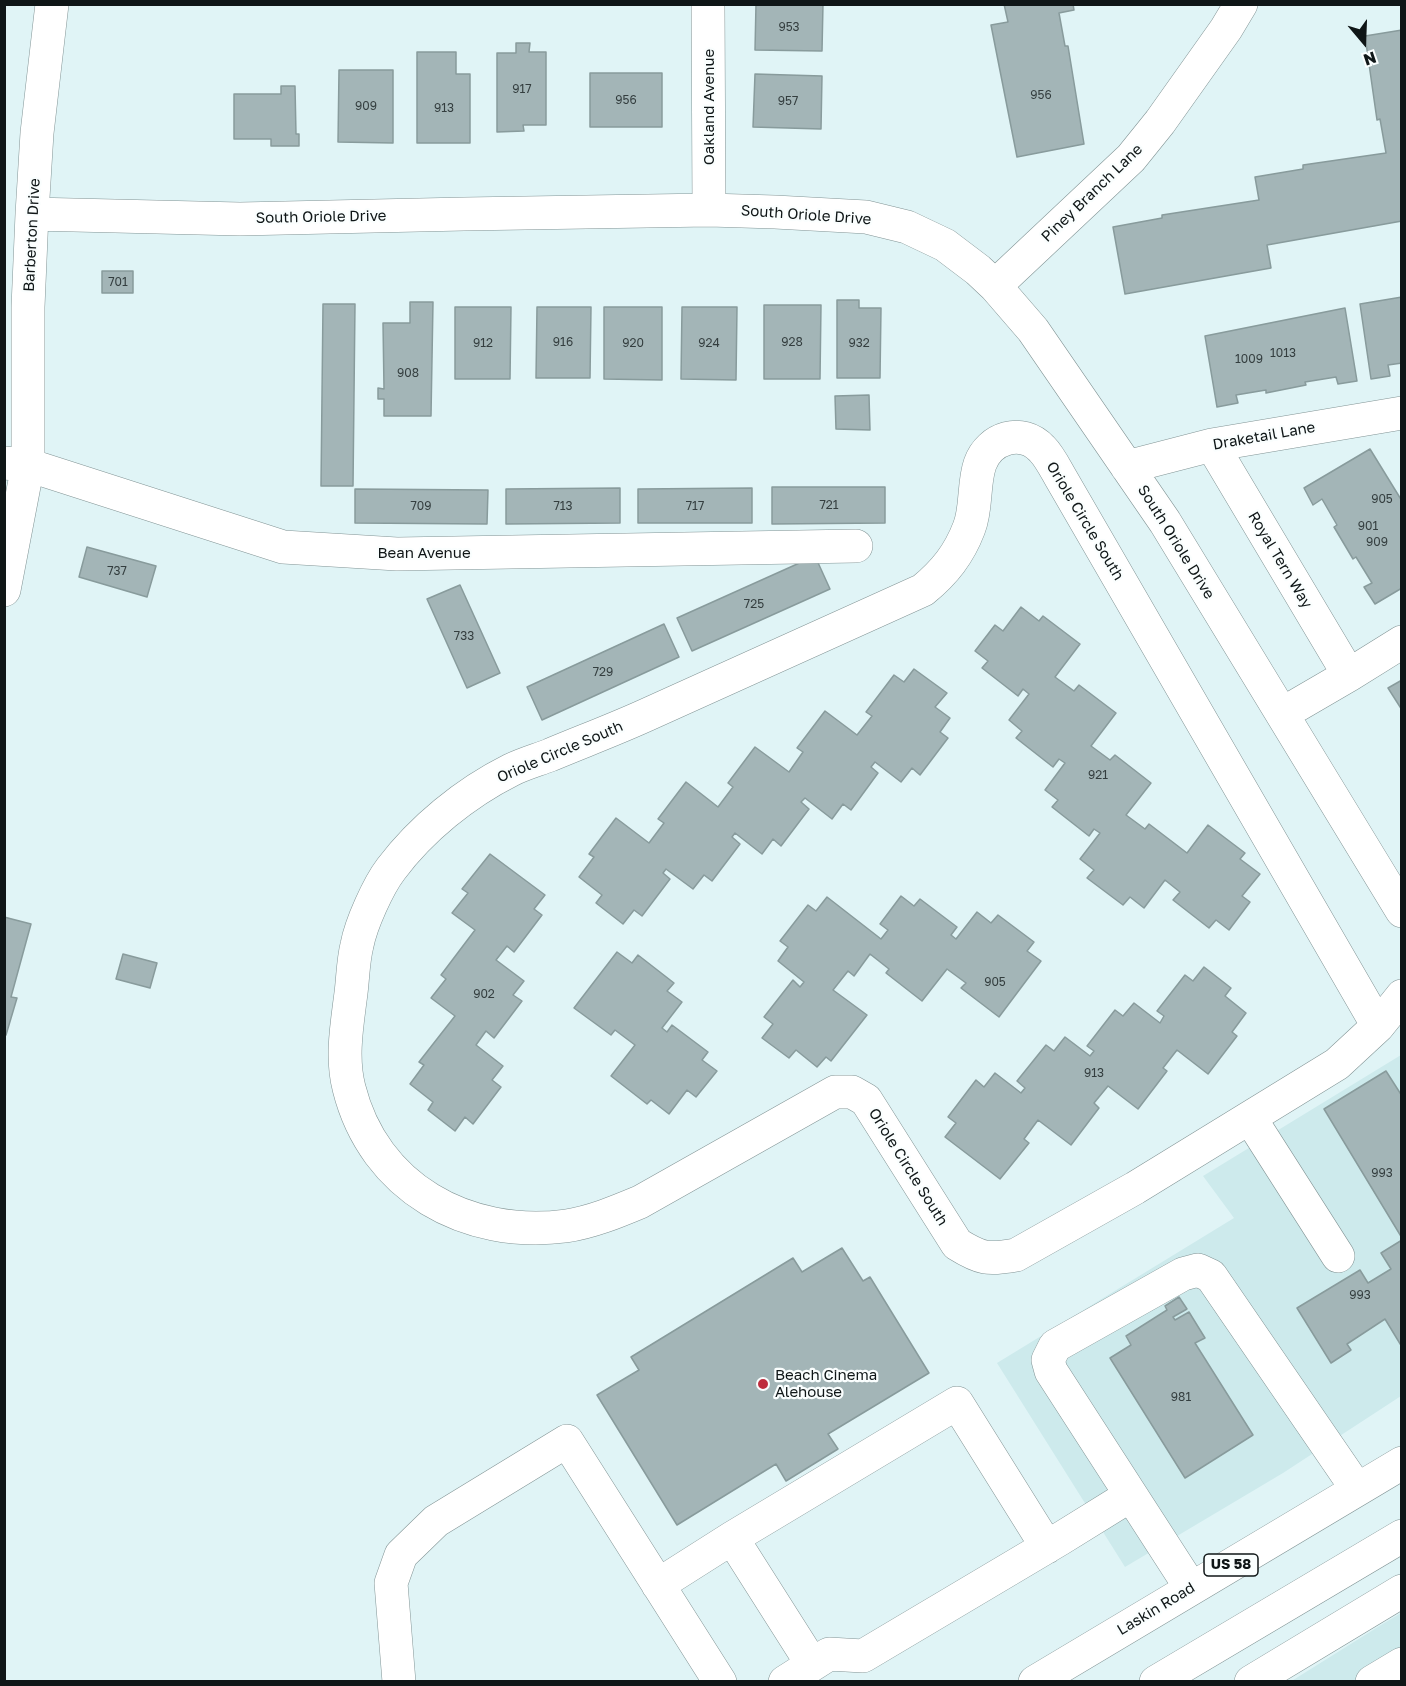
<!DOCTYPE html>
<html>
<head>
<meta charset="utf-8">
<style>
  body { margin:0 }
  #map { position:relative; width:1406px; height:1686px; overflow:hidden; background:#e0f4f6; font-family:"Golos Text",sans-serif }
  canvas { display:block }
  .frame { position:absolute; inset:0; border:6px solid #0f1617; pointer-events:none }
  .north { position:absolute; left:1334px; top:12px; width:60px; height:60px; -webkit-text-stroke:4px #fafefe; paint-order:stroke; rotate:161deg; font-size:16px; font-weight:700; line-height:24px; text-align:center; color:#0f1617 }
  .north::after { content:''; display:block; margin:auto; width:21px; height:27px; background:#0f1617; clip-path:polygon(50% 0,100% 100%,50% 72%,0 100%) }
</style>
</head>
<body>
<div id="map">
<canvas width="1406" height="1686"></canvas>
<div class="frame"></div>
<div class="north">N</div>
</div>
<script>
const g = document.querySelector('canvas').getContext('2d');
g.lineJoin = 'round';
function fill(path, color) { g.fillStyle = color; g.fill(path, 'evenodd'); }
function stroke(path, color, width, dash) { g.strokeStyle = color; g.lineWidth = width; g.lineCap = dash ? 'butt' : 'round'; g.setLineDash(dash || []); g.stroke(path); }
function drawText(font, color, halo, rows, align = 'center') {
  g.font = font + ' "Golos Text",sans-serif'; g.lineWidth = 4.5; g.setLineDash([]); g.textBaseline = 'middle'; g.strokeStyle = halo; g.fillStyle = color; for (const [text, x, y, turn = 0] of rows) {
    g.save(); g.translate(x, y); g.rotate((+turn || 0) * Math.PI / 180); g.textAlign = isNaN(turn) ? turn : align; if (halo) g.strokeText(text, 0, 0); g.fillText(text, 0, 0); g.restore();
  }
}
fill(new Path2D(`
  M1401,1055v341l-118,77 -158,94 -128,-204 237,-145 -31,-42z
  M1401,1613v68l-111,1 91,-57z`), '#cdeaec');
const building = new Path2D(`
  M756,4h67l-1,47 -67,-1z
  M1004,4h69l1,6 -15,3 6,33h3l16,98 -67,13 -26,-132 17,-3z
  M1402,30v191l-135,24 4,23 -146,26 -12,-67 49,-9v-3l97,-15 -4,-23 48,-8v-4l83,-12 -6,-34 -3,1 -12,-84z
  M516,43h14l-1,9h17v73h-23l1,6 -27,1v-79h19z
  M417,52h39v22h14v69h-53z
  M339,70h54v73l-55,-1z
  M590,73h72v54h-72z
  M755,74l67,2 -1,53 -68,-2z
  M281,86h14l1,48h3v12h-28v-7h-37v-45h47z
  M102,271h31v22h-31z
  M1402,297v66l-14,2 2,11 -19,3 -11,-75z
  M837,300h22v8h22l-1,70h-43z
  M410,302h23l-2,114h-47v-17h-6v-11l6,1 -1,-66h27z
  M323,304h32l-2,182h-32z
  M764,305h57l-1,74h-56z
  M455,307h56l-1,72h-55z
  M537,307h54l-1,71h-54z
  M604,307h58v73l-58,-1z
  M682,307h55l-1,73 -55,-1z
  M1345,308l12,73 -19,3 -2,-7 -31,5 1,3 -40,8v-3l-30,5 2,8 -21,4 -12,-71z
  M869,395l1,35 -34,-1 -1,-33z
  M1370,449l32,52v87l-27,16 -11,-17 8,-4 -16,-26 -3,2 -19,-32 3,-2 -15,-26 -9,6 -9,-17z
  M772,487h113v36l-113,1z
  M620,488v35l-114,1v-35z
  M752,488v35h-114v-34z
  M355,489l133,1 -1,34 -132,-1z
  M87,547l69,19 -9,31 -68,-20z
  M815,556l15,33 -138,62 -15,-33z
  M460,585l40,88 -33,15 -40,-89z
  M1021,607l18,14 4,-5 37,28 -25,33 19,14 5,-6 37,28 -25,33 19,14 5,-5 36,28 -25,32 19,14 4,-5 38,29 21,-28 37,28 -5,6 20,15 -18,22 8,6 -21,28 -13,-10 -7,8 -36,-28 7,-8 -15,-12 -21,28 -14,-11 -7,8 -36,-27 7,-8 -14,-11 20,-26 -6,-4 -5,7 -37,-29 6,-7 -13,-10 20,-27 -6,-4 -6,8 -37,-29 6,-7 -13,-11 20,-26 -6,-5 -5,7 -36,-28 6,-7 -13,-10 20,-26 8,6z
  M664,624l15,33 -137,63 -15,-33z
  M914,669l33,24 -12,14 15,11 -10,14 8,6 -28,37 -8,-7 -11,14 -26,-20 -4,5 7,6 -27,37 -8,-6 -11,15 -27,-21 -4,4 8,7 -28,37 -8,-7 -11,15 -27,-21 -3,4 8,7 -28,37 -8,-6 -11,14 -27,-20 -3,4 7,6 -28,37 -8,-6 -11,14 -27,-21 6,-8 -23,-18 15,-20 -5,-3 27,-36 33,25 15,-20 -6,-4 28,-37 32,25 15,-20 -5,-4 27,-36 34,25 14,-20 -6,-4 28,-37 32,24 15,-19 -6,-4 28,-37 10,7z
  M1402,680v30l-14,-22z
  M490,854l55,41 -11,14 8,6 -28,37 -7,-6 -11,14 28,21 -11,14 9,6 -28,37 -8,-7 -10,14 27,21 -11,14 9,7 -28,37 -8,-7 -10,14 -27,-21 5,-8 -23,-18 14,-19 -5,-3 36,-46 -24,-18 15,-19 -5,-4 34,-45 -23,-17 16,-20 -6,-4z
  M901,896l13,10 6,-7 37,28 -6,8 5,4 21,-27 14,11 7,-8 36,27 -7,9 14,10 -42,56 -38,-29 5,-5 -19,-14 -25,32 -36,-28 3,-4 -19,-15 -16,22 -6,-5 -15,19 34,25 -36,46 -5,-4 -9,10 -21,-17 -7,8 -27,-20 11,-14 -9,-7 29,-37 7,7 4,-5 -26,-21 10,-14 -8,-6 28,-36 8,6 11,-14 54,42 7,-9 -8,-6z
  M4,917l27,7 -20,73 6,1 -11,37h-2z
  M617,952l15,11 6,-8 36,28 -7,8 15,11 -20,26 5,4 5,-7 36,27 -6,8 15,11 -21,26 -9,-7 -18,24 -18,-14 -4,4 -36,-28 24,-31 -20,-15 -4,5 -37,-27z
  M123,954l34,9 -7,25 -34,-9z
  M1204,967l27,21 -6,8 21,17 -14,19 5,4 -29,38 -31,-24 -14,18 4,3 -29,38 -30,-23 -14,17 5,5 -28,37 -33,-25 -14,19 5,4 -29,36 -55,-42 11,-14 -8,-6 28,-37 8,7 11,-14 26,20 4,-5 -8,-7 29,-36 8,6 11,-14 25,19 4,-5 -7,-5 28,-36 8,6 11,-13 26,20 4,-7 -7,-5 28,-36 8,6z
  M1386,1071l16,25v142l-78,-129z
  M1402,1240v107l-17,-28 -38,25 4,6 -20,13 -34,-55 63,-38 8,13 23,-14 -10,-16z
  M842,1248l21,33 7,-4 59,96 -101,61 10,15 -52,32 -10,-17 -99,61 -80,-130 42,-25 -8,-13 162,-99 9,14z
  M1179,1297l8,12 -14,8 2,3 14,-8 16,26 -10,5 58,92 -68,43 -75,-120 21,-13 -5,-9 41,-26 -2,-4z`);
fill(building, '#a3b5b7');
stroke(building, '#889b9c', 1.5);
const minor = new Path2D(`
  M708,4l1,206
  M32,214l208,5 224,-5 245,-4 66,2 91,5 41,10 38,18 33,25 17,16 38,44 132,192 237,389
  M995,286l136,-128 29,-36 66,-93 15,-25
  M1212,445l137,230
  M4,463l24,2 255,82 114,7 459,-8
  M1127,467l85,-22 190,-32
  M4,590l24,-125v-158l4,-93 5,-81 15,-129
  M1282,714l67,-39 53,-33
  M1378,1026l-316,-546c-6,-10 -12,-23 -20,-31 -20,-22 -53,-11 -62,15 -7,20 -3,44 -11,64 -10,26 -24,44 -46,62 -93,42 -186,84 -279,126 -31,14 -63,26 -94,39 -13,5 -27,9 -39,15 -46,23 -90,59 -120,99 -13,17 -30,55 -34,76 -4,16 -4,32 -6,48 -4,32 -10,64 -2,95 25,100 118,151 217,138 26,-4 50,-14 74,-24l195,-110h17l14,8 91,144c24,15 31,16 59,11l119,-67 202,-124 41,-38 24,-30
  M1250,1118l88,138
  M732,1538l80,126
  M658,1585l74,-47 225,-135 90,144
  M1191,1588l-140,-217 -3,-11 7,-14 128,-72 15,-4 13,6 146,213
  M399,1682l-8,-99 10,-28 35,-34 131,-80 153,241
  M785,1682l44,-28 34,2 197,-117 71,-44
  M1251,1682l151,-91
  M1372,1682l30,-18`);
const major = new Path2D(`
  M1035,1682l367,-219
  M1156,1682l246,-146`);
stroke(minor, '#829495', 34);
stroke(major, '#829495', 34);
stroke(minor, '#fff', 33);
stroke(major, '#fff', 33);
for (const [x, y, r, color] of [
  [763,1384,6,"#be2d3e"]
]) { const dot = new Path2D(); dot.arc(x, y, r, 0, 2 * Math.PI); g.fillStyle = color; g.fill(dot); stroke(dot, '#fafefe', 2); }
drawText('12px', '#343e3f', null, [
  ["953",789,27],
  ["917",522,89],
  ["956",1041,95],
  ["956",626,100],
  ["957",788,101],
  ["909",366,106],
  ["913",444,108],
  ["701",118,282],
  ["916",563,342],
  ["928",792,342],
  ["912",483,343],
  ["920",633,343],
  ["924",709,343],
  ["932",859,343],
  ["1013",1283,353],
  ["1009",1249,359],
  ["908",408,373],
  ["905",1382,499],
  ["721",829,505],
  ["709",421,506],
  ["713",563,506],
  ["717",695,506],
  ["901",1368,526],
  ["909",1377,542],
  ["737",117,571],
  ["725",754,604],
  ["733",464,636],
  ["729",603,672],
  ["921",1098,775],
  ["905",995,982],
  ["902",484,994],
  ["913",1094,1073],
  ["993",1382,1173],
  ["993",1360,1295],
  ["981",1181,1397]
]);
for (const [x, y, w] of [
  [1231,1565,54]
]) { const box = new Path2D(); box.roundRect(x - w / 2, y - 11, w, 22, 4.5); g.fillStyle = '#fafefe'; g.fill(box); stroke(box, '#0f1617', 1.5); }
drawText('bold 14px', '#0f1617', null, [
  ["US 58",1231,1565]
]);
drawText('15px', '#0f1617', '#fafefe', [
  ["Oakland Avenue",709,107,-90],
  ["Piney Branch Lane",1092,193,-44],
  ["South Oriole Drive",806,215,4],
  ["South Oriole Drive",321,217,-1],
  ["Barberton Drive",32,235,-87],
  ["Draketail Lane",1264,436,-10],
  ["Oriole Circle South",1085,521,59],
  ["South Oriole Drive",1176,542,58],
  ["Bean Avenue",424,553],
  ["Royal Tern Way",1280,560,59],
  ["Oriole Circle South",560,752,-23],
  ["Oriole Circle South",908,1167,58],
  ["Laskin Road",1156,1609,-31]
]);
drawText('15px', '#0f1617', '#fafefe', [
  ["Beach Cinema",775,1375],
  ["Alehouse",775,1392]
], 'left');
</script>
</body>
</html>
